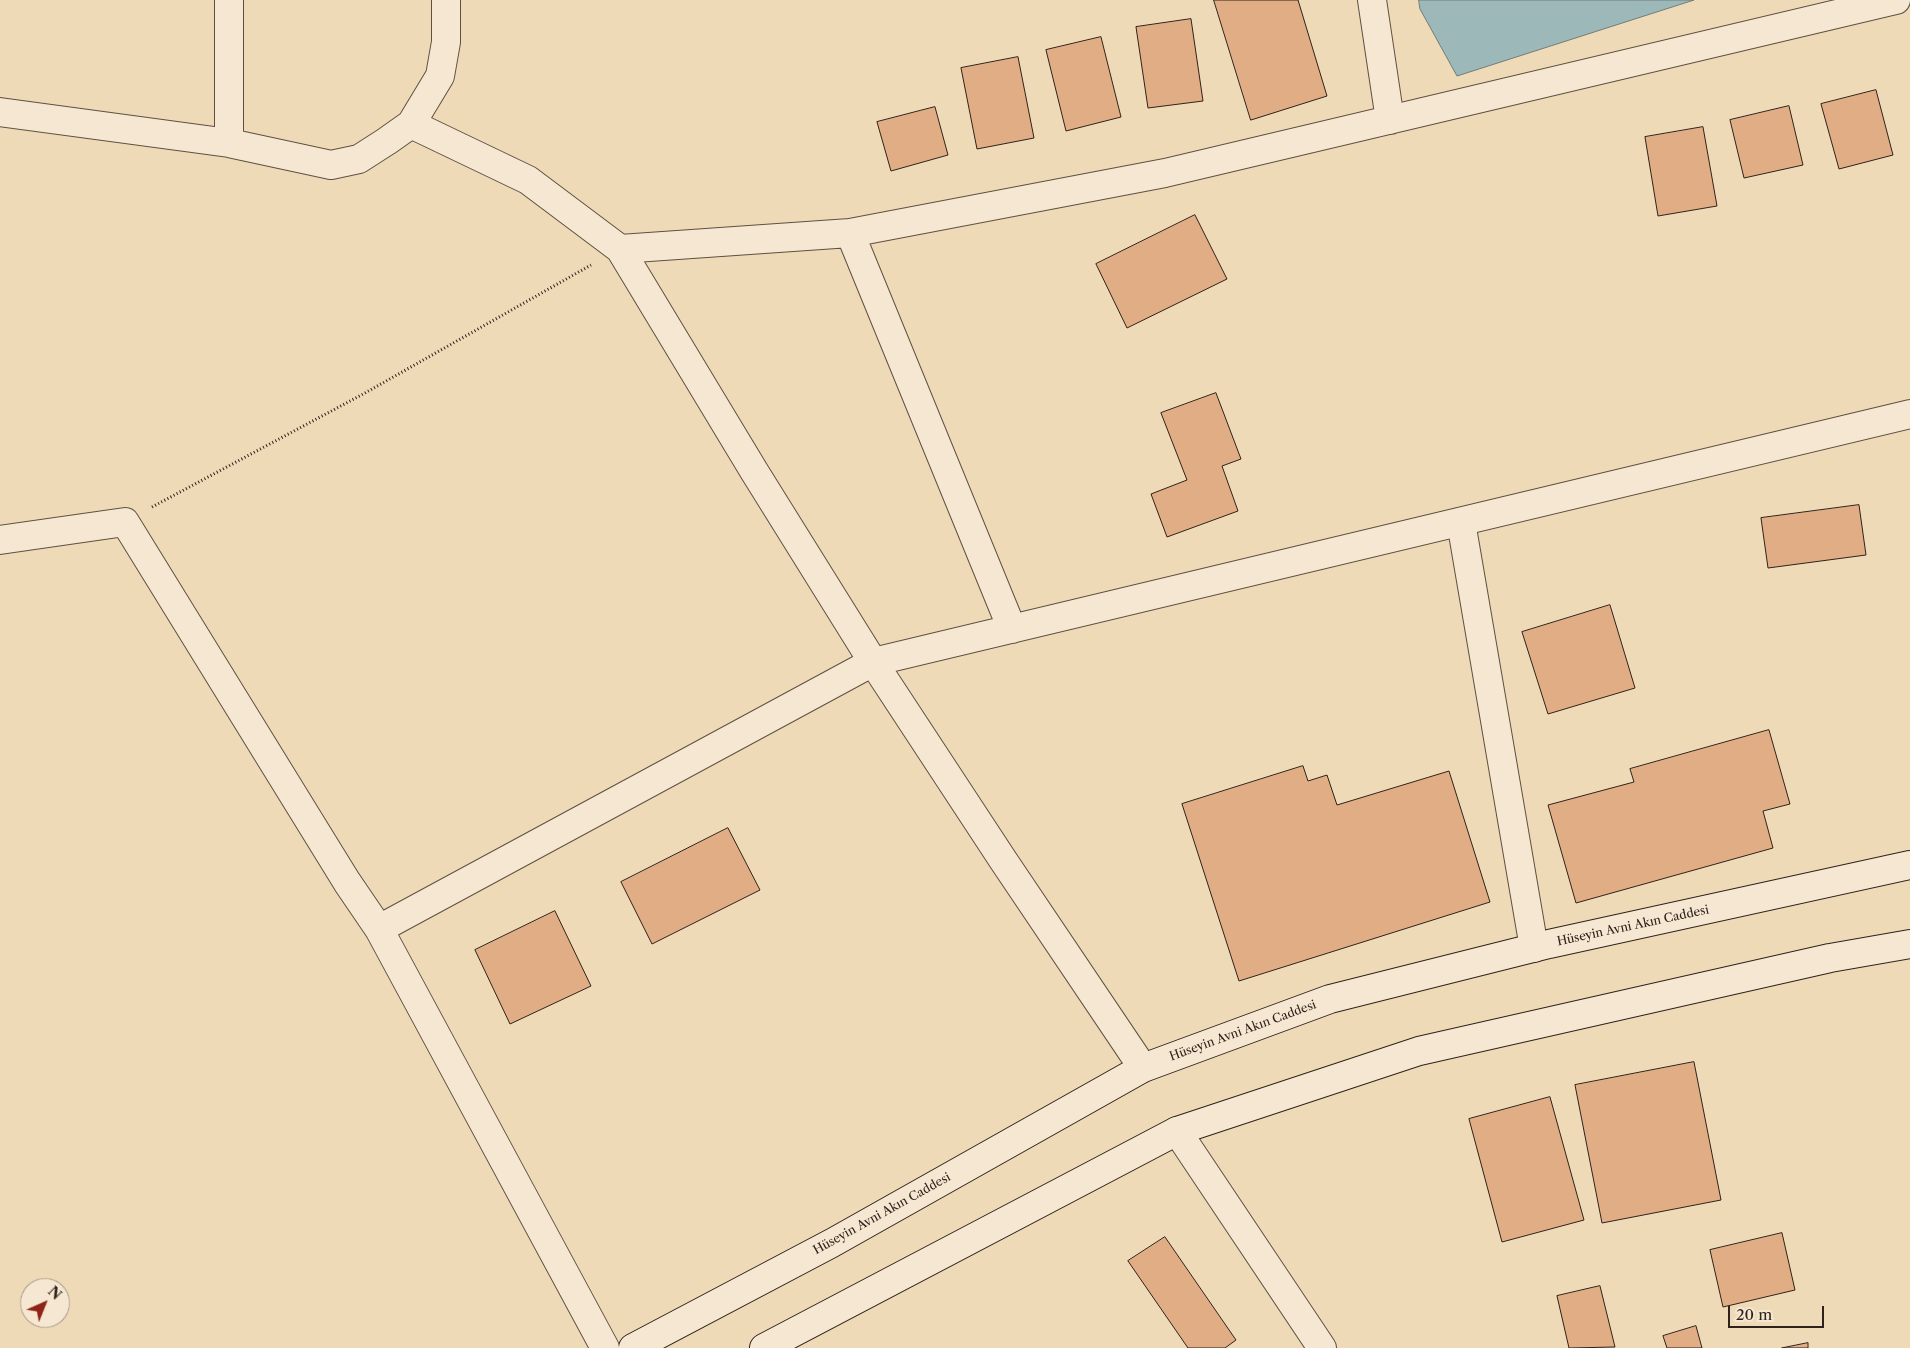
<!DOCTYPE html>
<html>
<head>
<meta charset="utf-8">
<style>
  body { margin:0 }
  #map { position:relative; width:1910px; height:1348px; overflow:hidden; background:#efdab8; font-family:"Libre Caslon Text",serif }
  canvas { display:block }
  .north { position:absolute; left:20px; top:1278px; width:50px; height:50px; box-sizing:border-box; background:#f5e7d1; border:1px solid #a69888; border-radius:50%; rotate:44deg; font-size:14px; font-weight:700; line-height:20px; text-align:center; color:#2f221b }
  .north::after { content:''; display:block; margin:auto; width:18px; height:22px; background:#8f2418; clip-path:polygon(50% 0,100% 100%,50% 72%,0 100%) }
  .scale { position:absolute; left:1728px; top:1306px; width:96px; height:22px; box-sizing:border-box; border:2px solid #2f221b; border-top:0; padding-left:6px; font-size:15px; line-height:18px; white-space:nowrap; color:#2f221b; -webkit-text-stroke:4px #f5e7d1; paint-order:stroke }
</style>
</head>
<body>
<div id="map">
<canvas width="1910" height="1348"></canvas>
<div class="north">N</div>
<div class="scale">20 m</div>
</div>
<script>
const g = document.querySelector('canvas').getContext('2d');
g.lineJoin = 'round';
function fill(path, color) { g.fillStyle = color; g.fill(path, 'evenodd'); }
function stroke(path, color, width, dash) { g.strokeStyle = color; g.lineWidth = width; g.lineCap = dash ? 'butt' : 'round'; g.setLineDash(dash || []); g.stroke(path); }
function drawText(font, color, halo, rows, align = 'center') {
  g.font = font + ' "Libre Caslon Text",serif'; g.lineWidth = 4.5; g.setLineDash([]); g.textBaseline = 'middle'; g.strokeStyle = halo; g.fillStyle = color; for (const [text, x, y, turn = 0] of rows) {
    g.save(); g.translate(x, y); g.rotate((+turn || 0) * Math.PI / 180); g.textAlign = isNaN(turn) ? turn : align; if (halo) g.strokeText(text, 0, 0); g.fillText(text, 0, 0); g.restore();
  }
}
const water = new Path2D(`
  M1419,0h275l-237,76 -37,-67z`);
fill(water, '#9db8b8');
stroke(water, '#717c79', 1);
const building = new Path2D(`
  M1214,0h84l29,96 -76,24z
  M1191,19l12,82 -55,7 -12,-81z
  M1101,37l20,80 -55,14 -20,-81z
  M1018,57l16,81 -57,11 -16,-81z
  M1876,90l17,65 -54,14 -18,-65z
  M1789,106l14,59 -59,13 -14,-58z
  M935,107l13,48 -57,16 -14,-49z
  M1703,127l14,79 -59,10 -13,-79z
  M1195,215l32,64 -100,49 -31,-64z
  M1216,393l25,66 -19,7 16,45 -71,26 -16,-43 36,-14 -26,-67z
  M1859,505l7,50 -98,13 -7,-50z
  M1610,605l25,83 -87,26 -26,-82z
  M1769,730l21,74 -27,7 10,37 -197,55 -28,-98 86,-23 -4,-13z
  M1303,766l5,15 19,-6 10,30 112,-34 41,131 -251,79 -57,-177z
  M728,828l32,62 -108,54 -31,-62z
  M555,911l36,75 -81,38 -35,-74z
  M1694,1062l27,138 -119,23 -27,-138z
  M1550,1097l34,123 -82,22 -33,-123z
  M1782,1233l13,57 -72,17 -13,-57z
  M1165,1237l71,103 -11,8h-37l-60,-87z
  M1600,1286l15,61 -46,1 -12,-52z
  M1696,1326l6,22h-35l-4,-12z
  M1808,1343v5h-26z`);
fill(building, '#e0ad85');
stroke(building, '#2f221b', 1);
const street = new Path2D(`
  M229,0v143
  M1372,0l18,120
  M0,112l229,31 102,22 28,-6 28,-18 24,-17 29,-48 6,-34v-42
  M411,124l117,56 92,69 134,222 119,191 1037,-248
  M850,233l162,396
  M620,249l230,-16 315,-60 731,-173
  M1461,522l73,426
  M0,540l125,-18 222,360 32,47 226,419
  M379,929l494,-267 130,198 140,208
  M1177,1131l145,217`);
const secondary = new Path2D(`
  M633,1348l199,-105 311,-175 187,-69 219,-55 361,-79
  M764,1348l413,-217 242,-80 411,-93 80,-14`);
stroke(street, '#5f5042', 30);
stroke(secondary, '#2f221b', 30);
stroke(new Path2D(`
  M152,507l213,-114 226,-128`), '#2f221b', 3, [1, 2.5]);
stroke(street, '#f5e7d1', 28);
stroke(secondary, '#f5e7d1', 28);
drawText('12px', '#2f221b', '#f5e7d1', [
  ["Hüseyin Avni Akın Caddesi",1633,926,-12],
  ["Hüseyin Avni Akın Caddesi",1243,1031,-20],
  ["Hüseyin Avni Akın Caddesi",882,1214,-29]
]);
</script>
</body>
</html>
